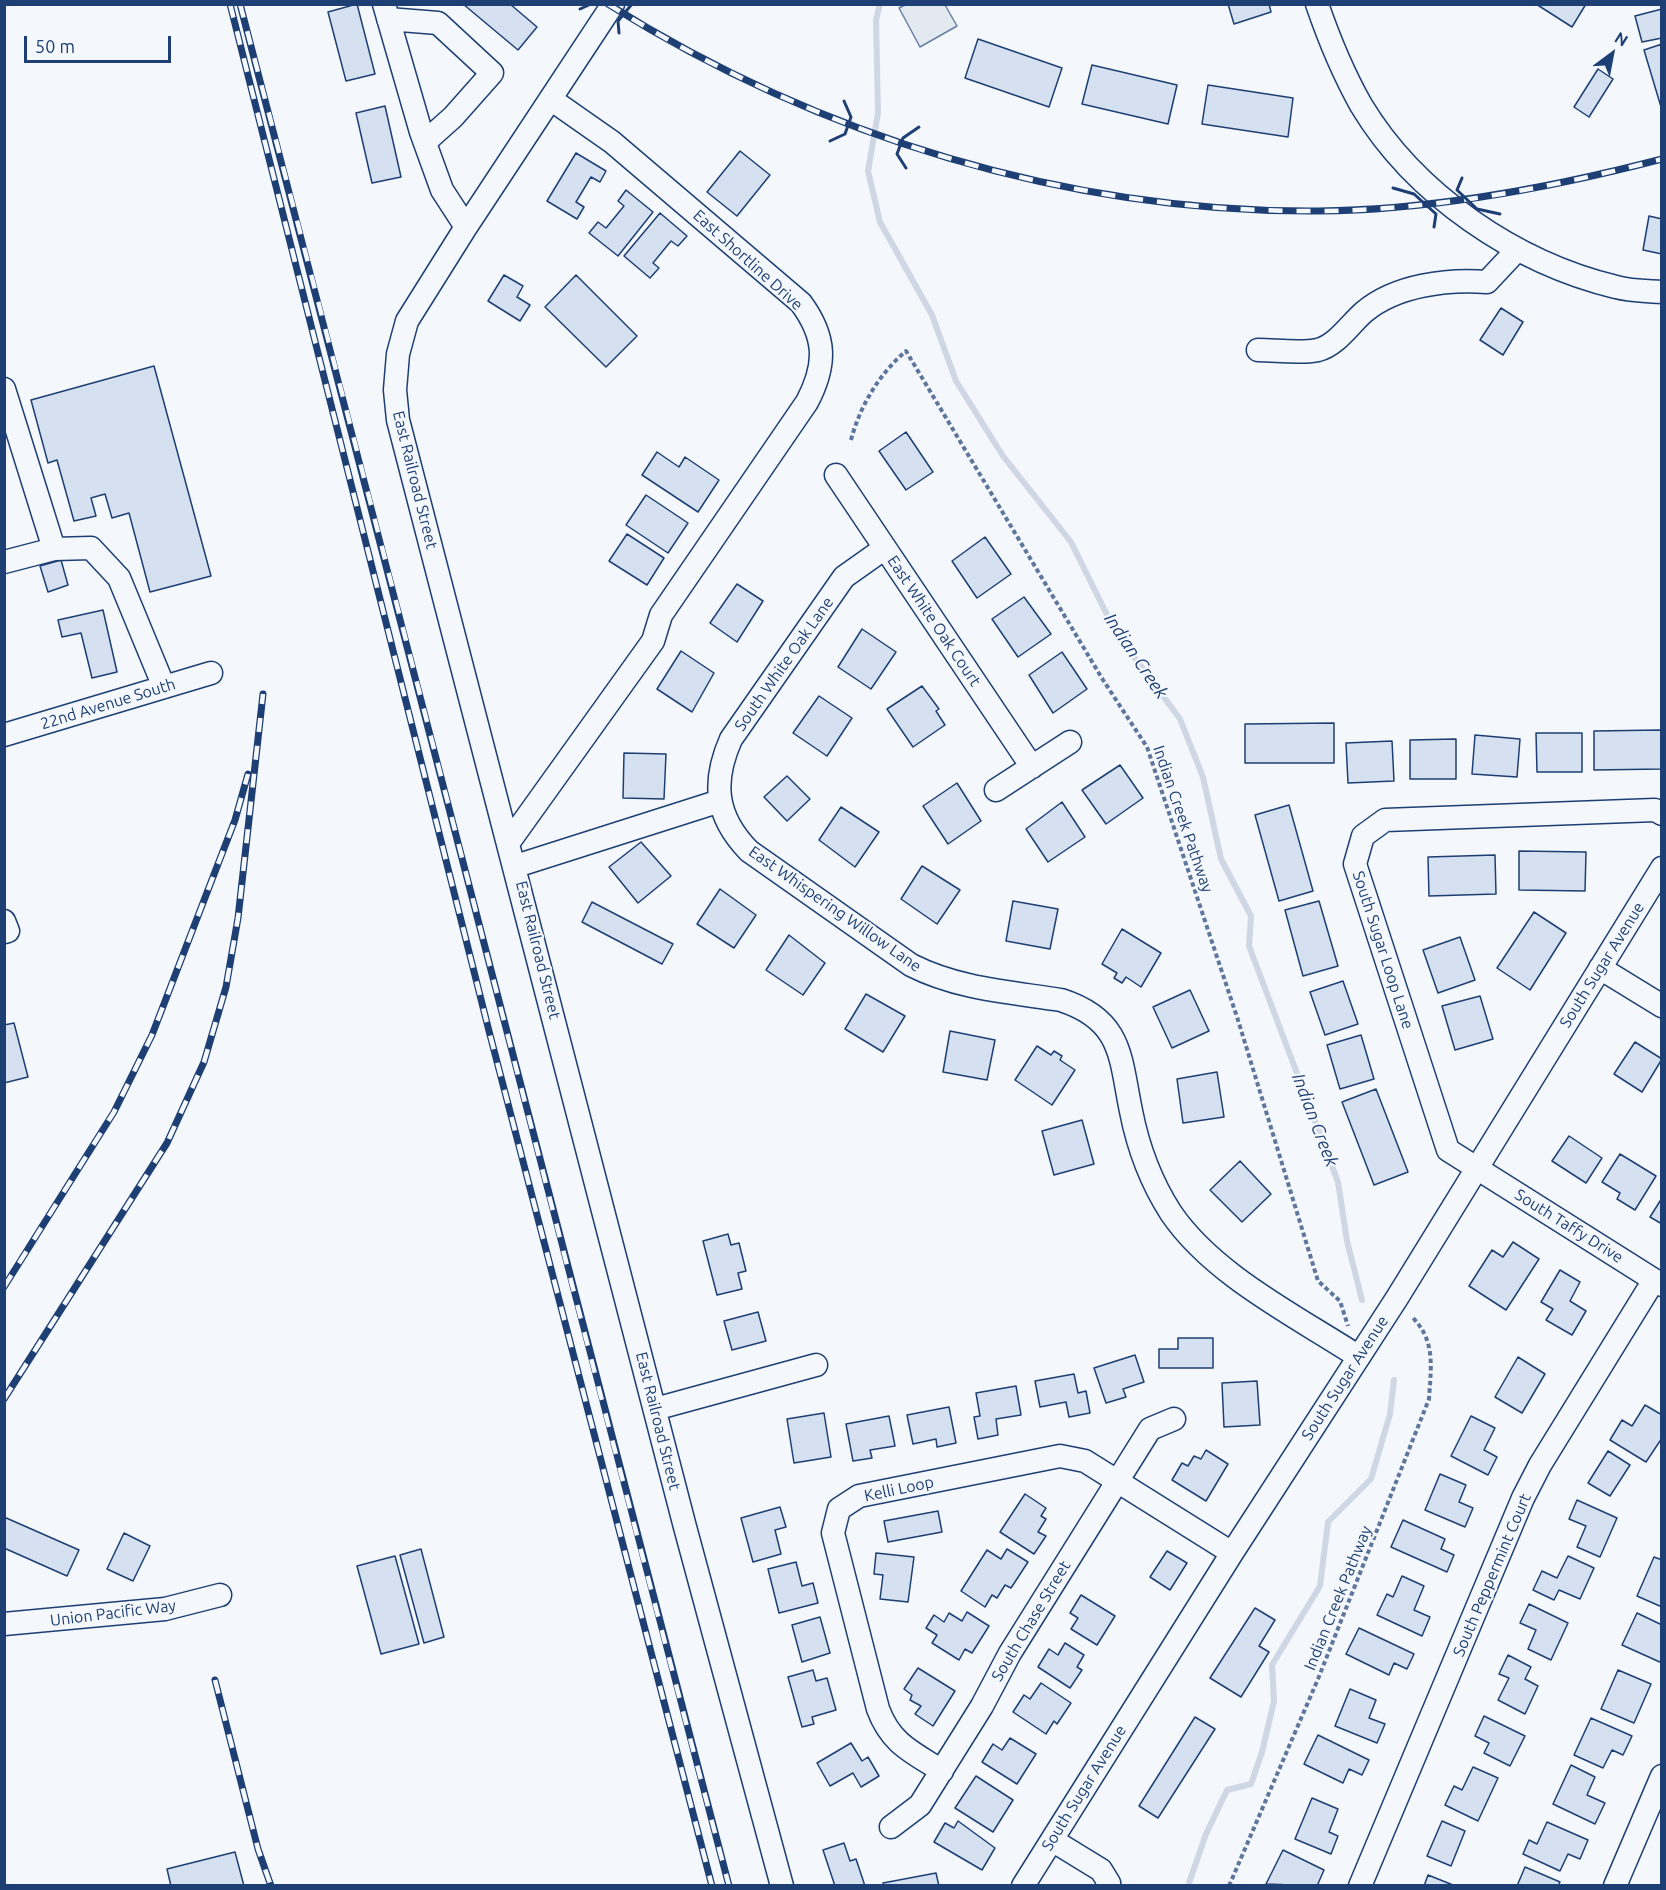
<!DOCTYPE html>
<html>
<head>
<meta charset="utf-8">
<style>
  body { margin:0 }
  #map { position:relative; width:1666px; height:1890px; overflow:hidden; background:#f4f7fb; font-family:Ubuntu,sans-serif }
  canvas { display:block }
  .frame { position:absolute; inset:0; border:6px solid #1d3f73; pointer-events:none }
  .north { position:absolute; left:1582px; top:24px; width:60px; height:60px; -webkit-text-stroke:4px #f4f7fb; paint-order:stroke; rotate:32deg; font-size:16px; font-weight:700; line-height:24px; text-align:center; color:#1d3f73 }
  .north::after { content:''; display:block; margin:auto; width:21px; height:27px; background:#1d3f73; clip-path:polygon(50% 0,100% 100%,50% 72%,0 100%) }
  .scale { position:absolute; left:24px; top:36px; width:147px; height:27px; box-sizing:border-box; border:3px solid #1d3f73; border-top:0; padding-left:8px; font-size:18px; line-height:21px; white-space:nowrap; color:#1d3f73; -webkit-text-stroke:4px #f4f7fb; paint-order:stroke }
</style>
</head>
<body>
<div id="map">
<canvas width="1666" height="1890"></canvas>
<div class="frame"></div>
<div class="north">N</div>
<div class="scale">50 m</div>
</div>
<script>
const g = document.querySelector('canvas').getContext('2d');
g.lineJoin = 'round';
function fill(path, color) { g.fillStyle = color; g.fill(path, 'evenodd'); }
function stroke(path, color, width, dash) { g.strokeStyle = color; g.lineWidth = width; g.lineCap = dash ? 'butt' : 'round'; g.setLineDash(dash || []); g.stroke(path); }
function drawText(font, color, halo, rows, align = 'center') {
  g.font = font + ' Ubuntu,sans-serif'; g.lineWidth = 4.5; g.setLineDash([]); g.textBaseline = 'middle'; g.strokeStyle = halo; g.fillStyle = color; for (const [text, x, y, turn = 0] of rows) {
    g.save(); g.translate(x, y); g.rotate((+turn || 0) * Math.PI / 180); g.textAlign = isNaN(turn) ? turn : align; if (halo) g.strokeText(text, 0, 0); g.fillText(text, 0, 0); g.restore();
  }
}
const green = new Path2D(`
  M905,5h40l12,21 -37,21 -21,-39z`);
fill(green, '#e3e9f0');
stroke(green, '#687fa3', 1.5);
stroke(new Path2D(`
  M880,4l-4,16 2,93 -10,58 12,51 52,93 24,66 47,75 68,86 44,89 65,88 23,58 18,82 30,57 -2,30 89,236 9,59 15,59
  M1188,1886l18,-52 21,-44 24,-6 11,-32 12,-51 -2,-36 48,-79 8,-64 43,-43 19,-65 4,-34`), '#cfd7e4', 6);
const building = new Path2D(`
  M357,4l18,70 -29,7 -18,-69z
  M463,4h47l27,23 -19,23z
  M1228,4h41l2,8 -37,12z
  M1536,4h50l-14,23z
  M1662,9v29l-20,4 -7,-26z
  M978,39l84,29 -13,39 -84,-29z
  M1662,44v63h-1l-17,-57z
  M1092,65l85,20 -9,39 -86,-20z
  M1598,69l15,10 -24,38 -15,-10z
  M1208,85l85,13 -5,39 -86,-13z
  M385,106l16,71 -29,6 -16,-70z
  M740,151l30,24 -33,41 -30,-24z
  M576,153l30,18 -6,11 -9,-5 -15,25 8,5 -7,12 -30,-18z
  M626,190l27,22 -35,44 -29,-23 9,-11 8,6 18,-22 -6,-5z
  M660,213l27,23 -9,10 -7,-5 -18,22 6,5 -9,10 -26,-22z
  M1649,216l13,3v35l-19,-4z
  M504,275l19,11 -6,11 13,8 -10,16 -32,-20z
  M576,275l61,61 -31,31 -61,-60z
  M1501,308l22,14 -20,33 -23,-15z
  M154,366l57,210 -61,16 -21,-79 -17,5 -7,-24 -14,4 5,18 -22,5 -17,-61 -9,3 -17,-63z
  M906,432l27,40 -27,18 -27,-39z
  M657,452l22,15 6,-10 34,23 -21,32 -56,-37z
  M646,495l42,28 -20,30 -42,-28z
  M627,534l37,24 -17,27 -38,-24z
  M985,537l26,37 -34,24 -25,-37z
  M61,560l7,25 -20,7 -8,-26z
  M737,584l26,17 -26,41 -27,-19z
  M1024,597l27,37 -33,23 -26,-38z
  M103,610l14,62 -25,6 -11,-45 -19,4 -4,-17z
  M862,629l34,23 -25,37 -33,-22z
  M681,651l33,22 -22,39 -35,-23z
  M1062,652l25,37 -34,24 -24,-38z
  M922,686l17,23 -3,2 9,14 -32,22 -26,-38z
  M819,696l33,22 -25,38 -34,-23z
  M1334,723v40h-89v-39z
  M1661,730l1,39 -68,1v-39z
  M1536,733h46v39h-45z
  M1475,735l45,4 -3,38 -45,-3z
  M1456,739v40h-46v-39z
  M1392,741l2,40 -46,2 -2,-40z
  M624,753l42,1 -2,45 -41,-1z
  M1120,765l23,33 -37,26 -24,-34z
  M787,776l23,23 -23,22 -23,-24z
  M957,783l24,38 -33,23 -25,-38z
  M1062,802l23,35 -37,25 -22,-33z
  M1289,805l24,86 -34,10 -24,-86z
  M841,807l38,25 -24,35 -36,-27z
  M641,842l30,34 -33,27 -29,-36z
  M1519,851l67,1 -1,39 -66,-1z
  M1495,855l1,39 -67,2 -1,-39z
  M922,866l38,24 -23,34 -36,-25z
  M720,889l36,26 -22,33 -37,-24z
  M1013,901l45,8 -8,40 -44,-8z
  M1319,901l19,65 -35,10 -18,-66z
  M592,902l81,42 -11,20 -80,-42z
  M1534,912l32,21 -36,57 -33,-22z
  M1122,929l39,24 -20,34 -15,-10 -4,6 -8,-5 3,-5 -15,-9z
  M789,935l36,28 -22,32 -37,-25z
  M1460,937l15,43 -37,13 -15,-43z
  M1343,981l15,43 -33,11 -15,-43z
  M1190,990l19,41 -37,17 -19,-41z
  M866,994l39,22 -22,36 -38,-23z
  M1480,996l13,43 -38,11 -13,-44z
  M14,1023l14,54 -24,6v-58z
  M950,1031l45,9 -8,40 -44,-8z
  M1361,1035l13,44 -34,10 -13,-44z
  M1635,1042l27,17 -20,33 -28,-18z
  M1037,1046l14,9 3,-4 8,5 -2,4 15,10 -23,35 -37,-25z
  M1217,1072l7,45 -41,6 -6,-44z
  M1376,1089l32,83 -34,13 -32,-83z
  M1082,1120l12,44 -40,11 -12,-44z
  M1569,1136l33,22 -16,25 -34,-22z
  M1620,1154l36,22 -21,34 -18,-11 3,-6 -18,-11z
  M1240,1161l31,33 -29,28 -32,-32z
  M1662,1198v26l-12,-7z
  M728,1234l3,11 8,-2 7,28 -8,2 4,16 -25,6 -14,-54z
  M1513,1242l26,17 -33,51 -37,-24 23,-36 11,7z
  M1560,1270l20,12 -10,19 16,10 -14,24 -26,-15 7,-11 -12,-7z
  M758,1312l8,29 -34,9 -8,-29z
  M1178,1338h35v30h-54v-19h19z
  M1135,1355l9,27 -21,7 3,8 -20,6 -12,-35z
  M1518,1357l27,17 -23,39 -27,-16z
  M1074,1374l4,19 8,-2 4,22 -21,4 -3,-15 -26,5 -5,-26z
  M1257,1381l3,44 -36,2 -2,-44z
  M1016,1386l5,29 -25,4 2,16 -20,4 -4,-22 6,-1 -4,-23z
  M1645,1405l17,10v23l-16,24 -36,-22 12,-20 10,6z
  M949,1407l7,36 -19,4 -1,-8 -23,5 -6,-29z
  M824,1413l7,44 -37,6 -7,-44z
  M889,1416l6,30 -25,4 2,8 -19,3 -7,-37z
  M1471,1416l24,12 -11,22 13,7 -9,18 -37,-19z
  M1206,1450l22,14 -22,37 -34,-21 10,-17 6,3 6,-10 7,3z
  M1608,1451l22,14 -20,31 -22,-13z
  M1440,1474l26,11 -7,17 14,6 -8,19 -40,-17z
  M1025,1494l21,14 -5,8 5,3 -8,13 8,4 -12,18 -34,-22z
  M1577,1500l40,18 -17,39 -23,-10 9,-21 -17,-7z
  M780,1507l6,20 -11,3 6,24 -28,8 -12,-44z
  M938,1511l4,21 -54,10 -4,-21z
  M4,1517l75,33 -12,26 -63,-28z
  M1403,1520l42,19 -4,10 13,6 -7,17 -56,-25z
  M124,1533l26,13 -17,35 -26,-12z
  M421,1549l23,88 -20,6 -24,-88z
  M1007,1549l21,13 -17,26 -6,-3 -8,13 -5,-3 -7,12 -24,-16 26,-41 14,9z
  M1167,1551l20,12 -17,27 -20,-13z
  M876,1553l38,4 -6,45 -28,-3 3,-24 -9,-1z
  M395,1556l24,88 -38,10 -24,-88z
  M1568,1556l26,12 -14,31 -21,-9 -5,10 -21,-10 9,-19 15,7z
  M1654,1557l8,3v47l-25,-11z
  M796,1562l6,24 11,-3 5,20 -39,10 -11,-44z
  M1402,1576l22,10 -10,24 16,7 -8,19 -45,-21 10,-21 6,3z
  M1081,1595l34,21 -18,29 -26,-16 7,-11 -8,-5z
  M1529,1604l39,19 -17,37 -23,-11 8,-19 -16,-7z
  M1255,1608l20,12 -16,26 10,6 -28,45 -31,-19z
  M967,1612l22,14 -17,27 -7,-4 -6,11 -27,-17 5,-8 -11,-7 8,-13 10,7 5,-9 13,8z
  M1637,1613l25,12v38l-40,-18z
  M820,1617l10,36 -28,9 -10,-37z
  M1359,1628l55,26 -7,15 -13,-6 -5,12 -43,-21z
  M1065,1643l19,12 -7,12 5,3 -12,18 -32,-21 11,-18 9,6z
  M1508,1655l23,12 -6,12 13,7 -13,28 -27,-14 11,-22 -10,-4z
  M918,1668l37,23 -22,35 -18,-12 6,-8 -11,-6 2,-5 -8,-6z
  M813,1670l3,11 11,-3 9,32 -24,7 2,7 -12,3 -14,-50z
  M1618,1670l33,14 -17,39 -33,-14z
  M1041,1683l30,20 -14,21 -3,-3 -8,13 -33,-22 11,-17 6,4z
  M1350,1689l26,11 -7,18 16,6 -8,19 -42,-17z
  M1484,1716l41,20 -15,30 -26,-13 5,-10 -14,-7z
  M1195,1717l20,12 -57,89 -19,-12z
  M1591,1718l41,18 -9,19 -11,-5 -9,18 -29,-13z
  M1318,1735l51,25 -7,15 -13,-6 -6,14 -39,-19z
  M1010,1738l26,16 -19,30 -35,-22 11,-18 9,6z
  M851,1743l11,18 6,-4 11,19 -18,11 -8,-14 -23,13 -13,-23z
  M1571,1765l24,12 -8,18 18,8 -10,21 -42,-20z
  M1473,1767l25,11 -20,43 -33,-16 9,-19 8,4z
  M976,1776l37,24 -20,32 -38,-24z
  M1312,1798l26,11 -9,23 9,4 -7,18 -36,-15z
  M958,1821l37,27 -13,22 -48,-28 11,-19 9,5z
  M1442,1821l23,10 -14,35 -24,-10z
  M1547,1822l41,18 -8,19 -12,-5 -8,17 -37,-17 6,-14 8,4z
  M844,1843l6,18 6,-2 9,27h-30l-12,-36z
  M1283,1850l41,20 -7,16 -51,-2z
  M235,1852l9,34h-73l-4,-17z
  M1525,1867l35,15 -2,4h-41z
  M936,1873l3,13h-55l-1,-3z
  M1428,1875l25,10v1h-29z`);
fill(building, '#d5e0f0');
stroke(building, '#1d3f73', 1.5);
const minor = new Path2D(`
  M384,4l37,128 21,58 24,37
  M613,4l-147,223 -59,94 -9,33 -3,36 3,30 287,1107 97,359
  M1317,4c12,35 26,69 44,101 54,90 155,158 255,182 14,4 31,4 46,5
  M388,19l50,4 54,50 -39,44 -28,25
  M1258,350c18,0 42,4 60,0 19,-5 32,-26 46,-38 32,-27 83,-33 123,-30l30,-32
  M4,389l50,160 37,-1 28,30 45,109
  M836,475l196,292
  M885,548l-41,29 -113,162c-19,43 -16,77 18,112l162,114c47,24 99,27 150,35 62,20 59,58 70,111 7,36 20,71 40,102 42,62 125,103 188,144
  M4,562l50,-13
  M4,735l207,-62
  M996,790l74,-48
  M1662,814l-7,-4 -270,10 -22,16 -8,28 93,286 214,135
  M509,842l144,-201 8,-26 146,-213c20,-38 19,-65 -6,-99l-189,-161 -60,-42
  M516,866l204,-65
  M4,921l4,10 -4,1
  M1600,968l62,38
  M655,1409l161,-44
  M4,1624l161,-15 55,-14
  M942,1771c-30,-19 -51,-27 -64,-62l-45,-176 6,-24 20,-13 201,-40 25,5 147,92
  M891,1827l29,-22 62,-99 28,-53 140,-224 24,-10
  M1052,1840l49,30 8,13 -2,3
  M1023,1886l209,-333 165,-255 265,-430
  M1360,1886l163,-388 17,-33 114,-185
  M1615,1886l47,-110`);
stroke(minor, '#1d3f73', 25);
stroke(new Path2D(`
  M851,440c9,-34 28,-66 55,-89l197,329 44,67 91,273 80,261 22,20 8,25
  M1229,1886l89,-207 111,-280c2,-33 7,-59 -18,-83`), '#5e769c', 4, [4.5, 3]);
stroke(minor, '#f4f7fb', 22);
const rail = new Path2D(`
  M230,4l259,1027 223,855
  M240,4c166,627 323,1255 489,1882
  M608,4c212,133 460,209 711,207 115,-1 231,-23 343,-52
  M4,1287l110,-175 38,-77 83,-215 13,-46
  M4,1399l163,-256 37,-81 22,-75 12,-69 25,-224
  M215,1680l43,169 13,37`);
stroke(rail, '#1d3f73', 7);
stroke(rail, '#f4f7fb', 4.5, [14]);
stroke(new Path2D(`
  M580,9l11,-5
  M619,33l-1,-12 14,-17
  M830,141l15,-7 6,-17 -7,-16
  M906,168l-9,-14 6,-16 16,-11
  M1462,178l-5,12 20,19 23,5
  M1393,188l21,6 22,20 -2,13`), '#1d3f73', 3);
drawText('16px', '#1d3f73', '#f4f7fb', [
  ["East Shortline Drive",748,260,42],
  ["East Railroad Street",415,480,76],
  ["East White Oak Court",934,621,56],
  ["South White Oak Lane",784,664,-55],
  ["22nd Avenue South",108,704,-17],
  ["Indian Creek Pathway",1183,819,71],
  ["East Whispering Willow Lane",835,909,35],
  ["East Railroad Street",538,950,76],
  ["South Sugar Loop Lane",1383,950,72],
  ["South Sugar Avenue",1602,965,-58],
  ["South Taffy Drive",1569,1226,32],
  ["South Sugar Avenue",1345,1378,-57],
  ["East Railroad Street",658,1421,76],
  ["Kelli Loop",899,1489,-12],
  ["South Peppermint Court",1492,1575,-67],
  ["Indian Creek Pathway",1338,1598,-68],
  ["Union Pacific Way",113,1613,-7],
  ["South Chase Street",1031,1621,-59],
  ["South Sugar Avenue",1084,1788,-58]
]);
drawText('italic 18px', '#1d3f73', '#f4f7fb', [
  ["Indian Creek",1136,656,56],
  ["Indian Creek",1315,1120,69]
]);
</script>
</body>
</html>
